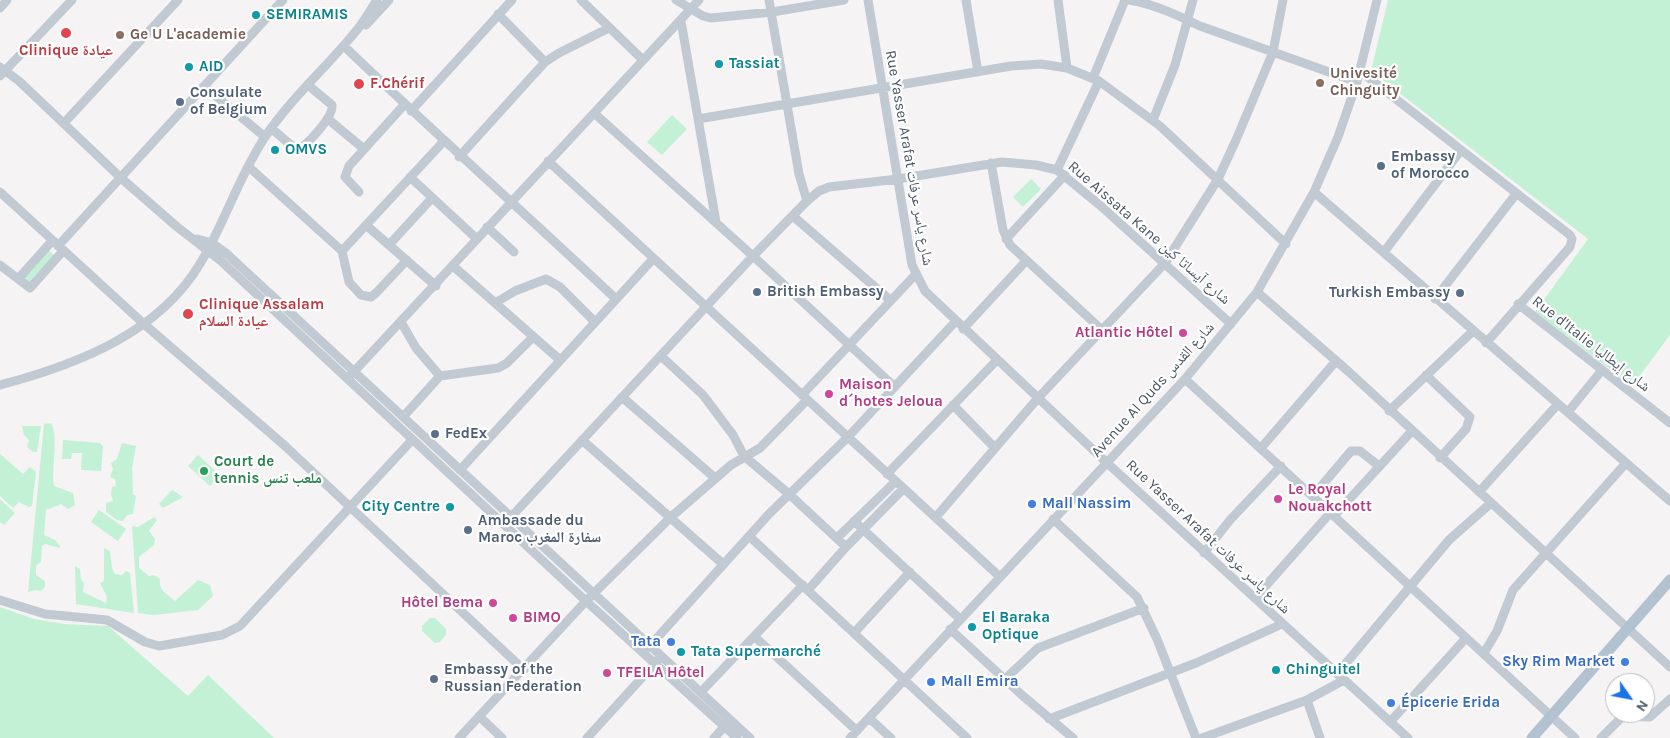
<!DOCTYPE html>
<html>
<head>
<meta charset="utf-8">
<style>
  body { margin:0 }
  #map { position:relative; width:1670px; height:738px; overflow:hidden; background:#f5f3f3; font-family:Karla,sans-serif }
  canvas { display:block }
  .north { position:absolute; left:1605px; top:673px; width:50px; height:50px; box-sizing:border-box; background:#fff; border:1px solid #b7bbc0; border-radius:50%; rotate:123deg; font-size:14px; font-weight:700; line-height:20px; text-align:center; color:#4a5661 }
  .north::after { content:''; display:block; margin:auto; width:18px; height:22px; background:#1a73e8; clip-path:polygon(50% 0,100% 100%,50% 72%,0 100%) }
</style>
</head>
<body>
<div id="map">
<canvas width="1670" height="738"></canvas>
<div class="north">N</div>
</div>
<script>
const g = document.querySelector('canvas').getContext('2d');
g.lineJoin = 'round';
function fill(path, color) { g.fillStyle = color; g.fill(path, 'evenodd'); }
function stroke(path, color, width, dash) { g.strokeStyle = color; g.lineWidth = width; g.lineCap = dash ? 'butt' : 'round'; g.setLineDash(dash || []); g.stroke(path); }
function drawText(font, color, halo, rows, align = 'center') {
  g.font = font + ' Karla,"Noto Naskh Arabic",sans-serif'; g.lineWidth = 4.5; g.setLineDash([]); g.textBaseline = 'middle'; g.strokeStyle = halo; g.fillStyle = color; for (const [text, x, y, turn = 0] of rows) {
    g.save(); g.translate(x, y); g.rotate((+turn || 0) * Math.PI / 180); g.textAlign = isNaN(turn) ? turn : align; if (halo) g.strokeText(text, 0, 0); g.fillText(text, 0, 0); g.restore();
  }
}
fill(new Path2D(`
  M1388,0h282v335l-38,51 -97,-74 53,-73 -217,-168z
  M672,115l15,14 -25,26 -15,-13z
  M1031,179l10,10 -18,18 -10,-10z
  M47,248l7,7 -26,28 -7,-6z
  M51,423c8,15 0,45 3,63l19,7 2,12 -7,4 -7,-5 -15,6 -2,25 11,5 5,6v2l-15,-4 -3,2 -1,16 -5,3v10l9,6v6l-4,4 -6,-1 -7,2 16,-168z
  M22,426h19l-4,26h-4l-6,-5 2,-7 -5,-5z
  M63,440l37,3 3,4 -2,24 -20,-1 1,-17h-10l-1,6h-9z
  M122,443l14,3 -4,22 1,26 3,2 -3,18 -6,1 -4,6 -6,-1 -11,-8v-9l7,-2 -2,-7 1,-7 4,-1 -1,-7 -5,-2 3,-8 -2,-6 6,-4z
  M0,454l23,20 7,-7 6,5 -4,34 -3,1 -10,-5 -6,6 -13,-12z
  M198,455l22,20 -10,11 -22,-20z
  M172,490l11,7 -20,11 -4,-4z
  M0,499l15,14 -11,12 -4,-3z
  M99,510l27,19 -8,12 -27,-19z
  M154,517l3,3 -8,11 6,8 -1,6 -15,12v11l10,8 5,-1 6,4c-2,12 8,15 15,22l23,-21 12,5 3,11 -15,14 -44,5 -16,-2 -6,-87 6,1z
  M104,548l6,3 2,17 3,6 7,1 4,-4 4,2 4,40 -58,-9 -1,-38 5,3 1,10 3,4 -1,9 23,11 1,-6 -7,-14 4,-2z
  M0,607l34,12 30,5 44,2 80,70 20,-21 66,63h-274z
  M430,618h5l11,11v5l-6,8 -5,1 -13,-12v-5z`), '#c3f1d5');
stroke(new Path2D(`
  M581,0l62,60
  M676,0l27,16 8,2 61,-6 72,-12
  M769,0l30,174 8,27
  M868,0l44,265 13,26 181,171 302,276
  M966,0l12,72
  M1058,0l9,68
  M1129,0c25,4 48,15 71,26l157,56
  M0,8l7,-8
  M498,14l47,48
  M681,21l35,201
  M366,25l23,-25
  M344,46c89,86 182,168 272,253
  M0,67l19,14 102,97 55,48 45,35 365,340 151,137
  M1360,71l210,164 2,4 -2,8 -84,96
  M0,76l72,-76
  M1093,78l32,-78
  M204,86l61,51
  M411,111l101,-111
  M594,113l159,143 142,131
  M328,119l36,30
  M698,119l313,-53 30,-2 26,4 32,13 61,45 126,118
  M1153,120l22,-55 18,-65
  M64,123l114,-123
  M272,129l20,17 9,2c9,-7 33,-32 31,-43l-24,-20
  M459,157l86,-95 14,-9 50,-25
  M548,161l451,415
  M991,163l12,67 7,15 92,85
  M249,167l93,84 7,31 12,13 10,2 5,-4 31,-33
  M1057,170l42,-89
  M410,177l67,62
  M0,192l144,132 140,121 240,225
  M359,192l-14,-15 4,-11 55,-61
  M1314,192l356,309
  M794,217l96,83
  M366,225l70,61
  M487,227l27,25
  M197,239l15,4 15,11 523,484
  M1006,239l59,-64
  M389,245l43,-47
  M58,246l225,-246
  M342,251l101,-109
  M1384,252l77,-102
  M0,265l30,23 33,-37
  M453,266l107,94
  M18,279l34,-38
  M1257,292l92,80 321,295
  M1435,299l81,-105
  M495,303l20,-12 31,-12 14,8 35,35
  M1518,304l152,119
  M401,322l15,26 24,28
  M963,329l62,-67
  M661,356l42,39 30,40 11,21 45,38 57,53
  M1426,375l44,42 -4,12 -26,29
  M349,377l350,-377
  M1185,379l390,359
  M0,385c76,-20 160,-52 201,-123 24,-40 38,-86 64,-125 26,-39 62,-70 91,-106 8,-9 14,-21 21,-31
  M802,395l113,-120
  M622,397l93,81
  M953,405l42,43
  M1389,411l84,-80
  M1568,412l34,-42
  M403,417l37,-41 58,-8 9,-5 26,-26
  M582,440l141,124
  M1261,448l75,-87
  M460,470l193,-211
  M887,474l109,-113
  M1479,492l79,-88
  M1313,496l38,-45h9l19,15
  M1334,516l77,-84
  M511,517l242,-261 54,-55 12,-10 10,-4 69,-8 104,-17 34,3 21,5 45,37 129,117
  M936,517l102,-119 127,-135 53,-84 18,-39 37,-88 10,-52
  M1053,519l84,78 20,42 39,99
  M854,521l106,98
  M749,536l218,202
  M837,538l58,-56
  M1204,553l26,-33 51,-54
  M808,590l38,-43 57,-58
  M1255,598l76,-86
  M0,600l45,14 62,6 38,22 14,4 63,-11 18,-9 172,-186
  M950,629l73,67 50,42
  M854,633l56,-61
  M755,637l102,94
  M647,649l122,-135 79,-77 107,-115
  M1484,653l13,-22 16,-41 113,-127
  M1337,674l112,-134 42,-37
  M1005,679l33,-31 106,-40
  M701,692l102,-107
  M1307,700l13,38
  M479,716l23,22
  M869,718l22,20
  M1049,719l147,-56 86,-39
  M1390,722l76,-84
  M459,738l127,-137 85,-84 60,-52 29,-17 47,-48
  M587,738l71,-78
  M714,738l10,-11
  M850,738l335,-359 72,-87 57,-100 24,-55 19,-55 20,-82
  M1202,738l105,-38 37,-20
  M1601,738l22,-22 27,1 20,-18`), '#c1cad2', 9);
stroke(new Path2D(`
  M1532,738l138,-158`), '#b3c2d1', 11);
for (const [x, y, r, color] of [
  [256,15,5,"#0f9aa8"],
  [66,33,6,"#e0444e"],
  [120,35,5,"#8d6e63"],
  [719,64,5,"#0f9aa8"],
  [189,67,5,"#0f9aa8"],
  [1320,83,5,"#8d6e63"],
  [359,84,6,"#e0444e"],
  [180,102,5,"#5c6f8a"],
  [275,150,5,"#0f9aa8"],
  [1381,166,5,"#5c6f8a"],
  [757,292,5,"#5c6f8a"],
  [1460,293,5,"#5c6f8a"],
  [188,314,6,"#e0444e"],
  [1183,333,5,"#d1479c"],
  [829,394,5,"#d1479c"],
  [435,434,5,"#5c6f8a"],
  [204,471,5,"#2e9e5b"],
  [1278,499,5,"#d1479c"],
  [1032,504,5,"#3f7fe0"],
  [450,507,5,"#0f9aa8"],
  [468,530,5,"#5c6f8a"],
  [493,603,5,"#d1479c"],
  [513,618,5,"#d1479c"],
  [972,627,5,"#0f9aa8"],
  [671,642,5,"#3f7fe0"],
  [681,652,5,"#0f9aa8"],
  [1625,662,5,"#3f7fe0"],
  [1276,670,5,"#0f9aa8"],
  [607,673,5,"#d1479c"],
  [434,679,5,"#5c6f8a"],
  [931,682,5,"#3f7fe0"],
  [1391,703,5,"#3f7fe0"]
]) { const dot = new Path2D(); dot.arc(x, y, r, 0, 2 * Math.PI); g.fillStyle = color; g.fill(dot); stroke(dot, '#fff', 2); }
drawText('bold 15px', '#0d838f', '#fff', [
  ["SEMIRAMIS",266,15],
  ["Tassiat",729,64],
  ["AID",199,67],
  ["OMVS",285,150],
  ["City Centre",440,507,"right"],
  ["El Baraka",982,618],
  ["Optique",982,635],
  ["Tata Supermarché",691,652],
  ["Chinguitel",1286,670]
], 'left');
drawText('bold 15px', '#785e54', '#fff', [
  ["Ge U L'academie",130,35],
  ["Univesité",1330,74],
  ["Chinguity",1330,91]
], 'left');
drawText('bold 15px', '#be3a42', '#fff', [
  ["Clinique عيادة",66,51,"center"],
  ["F.Chérif",370,84],
  ["Clinique Assalam",199,305],
  ["عيادة السلام",199,322]
], 'left');
drawText('bold 15px', '#4e5e75', '#fff', [
  ["Consulate",190,93],
  ["of Belgium",190,110],
  ["Embassy",1391,157],
  ["of Morocco",1391,174],
  ["British Embassy",767,292],
  ["Turkish Embassy",1450,293,"right"],
  ["FedEx",445,434],
  ["Ambassade du",478,521],
  ["Maroc سفارة المغرب",478,538],
  ["Embassy of the",444,670],
  ["Russian Federation",444,687]
], 'left');
drawText('15px', '#4a5661', '#fff', [
  ["Rue Yasser Arafat شارع ياسر عرفات",909,158,80],
  ["Rue Aissata Kane شارع آيساتا كين",1149,233,41],
  ["Rue d'Italie شارع إيطاليا",1591,344,38],
  ["Avenue Al Quds شارع القدس",1153,390,-48],
  ["Rue Yasser Arafat شارع ياسر عرفات",1208,537,43]
]);
drawText('bold 15px', '#b23c85', '#fff', [
  ["Atlantic Hôtel",1173,333,"right"],
  ["Maison",839,385],
  ["d´hotes Jeloua",839,402],
  ["Le Royal",1288,490],
  ["Nouakchott",1288,507],
  ["Hôtel Bema",483,603,"right"],
  ["BIMO",523,618],
  ["TFEILA Hôtel",617,673]
], 'left');
drawText('bold 15px', '#27864d', '#fff', [
  ["Court de",214,462],
  ["tennis ملعب تنس",214,479]
], 'left');
drawText('bold 15px', '#366cbe', '#fff', [
  ["Mall Nassim",1042,504],
  ["Tata",661,642,"right"],
  ["Sky Rim Market",1615,662,"right"],
  ["Mall Emira",941,682],
  ["Épicerie Erida",1401,703]
], 'left');
</script>
</body>
</html>
